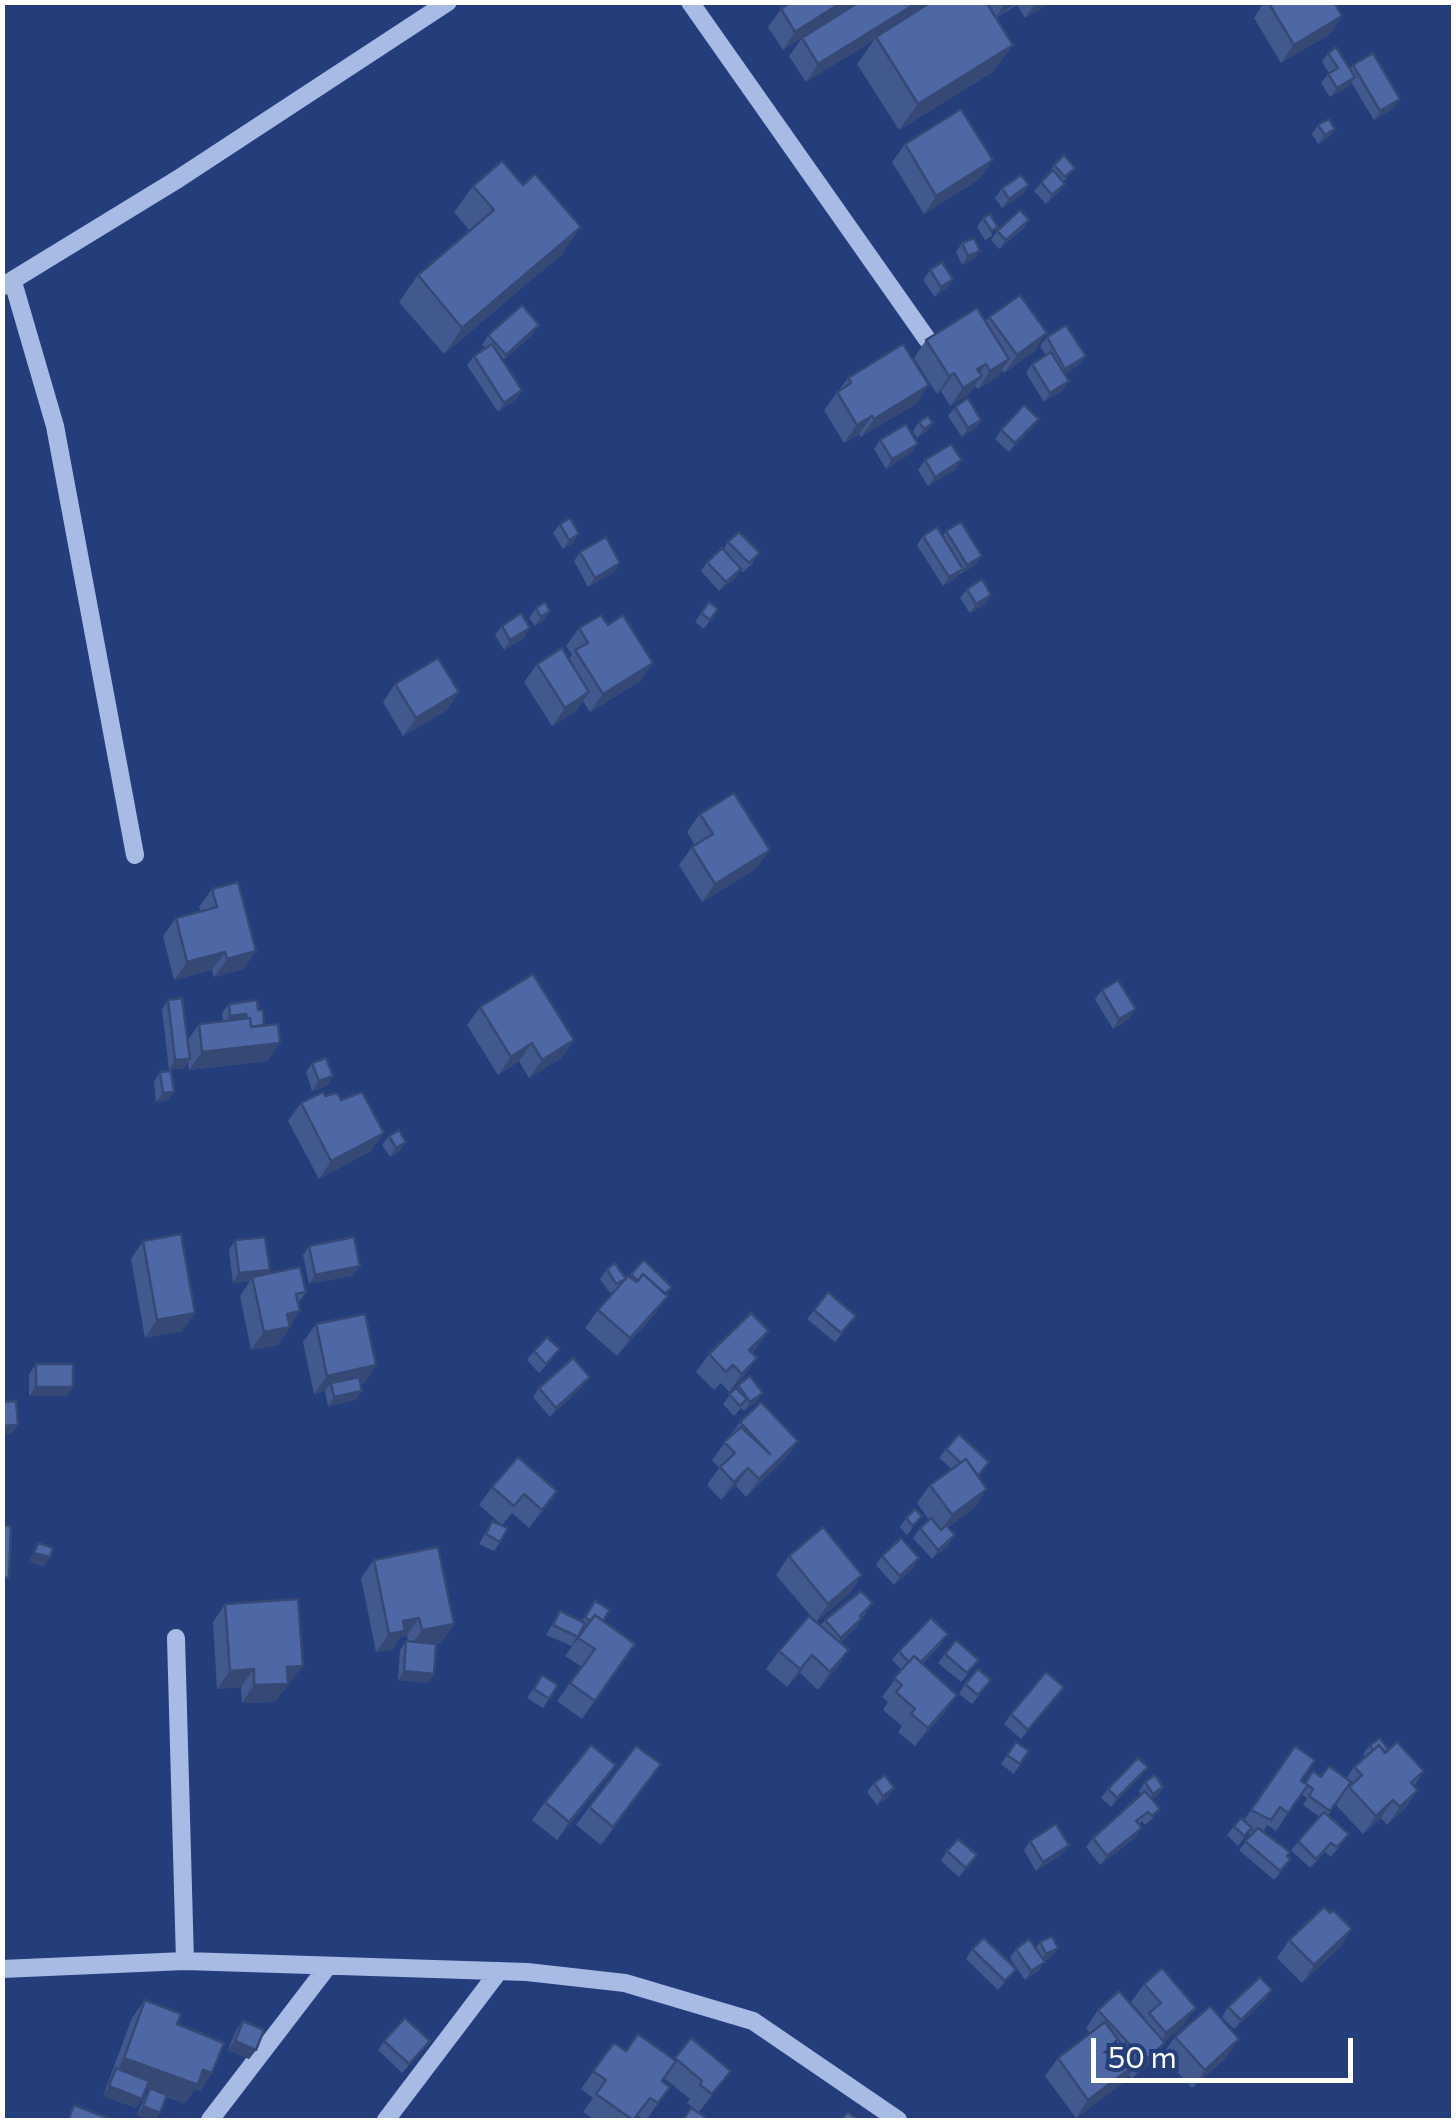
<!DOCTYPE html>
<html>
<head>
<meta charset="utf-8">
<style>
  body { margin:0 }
  #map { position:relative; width:1456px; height:2123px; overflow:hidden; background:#243e7c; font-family:Commissioner,sans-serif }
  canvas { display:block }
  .frame { position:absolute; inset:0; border:5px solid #fff; pointer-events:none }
  .scale { position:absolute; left:1091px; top:2038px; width:262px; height:45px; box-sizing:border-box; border:5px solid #fff; border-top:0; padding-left:12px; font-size:30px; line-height:35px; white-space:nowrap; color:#fff; -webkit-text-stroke:8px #243e7c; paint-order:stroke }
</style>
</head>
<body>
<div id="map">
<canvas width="1456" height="2123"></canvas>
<div class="frame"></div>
<div class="scale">50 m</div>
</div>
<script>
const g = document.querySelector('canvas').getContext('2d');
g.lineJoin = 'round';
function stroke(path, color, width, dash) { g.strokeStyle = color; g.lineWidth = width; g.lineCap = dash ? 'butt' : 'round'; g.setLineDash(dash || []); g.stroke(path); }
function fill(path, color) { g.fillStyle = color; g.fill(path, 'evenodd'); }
stroke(new Path2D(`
  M690,2l237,337
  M13,282l42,144 80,429
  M3,286l175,-107 270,-177
  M176,1638l9,323
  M2,1969l183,-8 342,11 98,11 128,38 145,99
  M210,2120l118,-154
  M386,2120l113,-149`), '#a8bbe5', 18);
fill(new Path2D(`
  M858,2l-75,48 -15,-23 13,-18z
  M859,2h192l-26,16 -8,-13 -21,13 -2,53 -95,59 -42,-66 17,-24 -68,42 -17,-26 13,-18z
  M1264,2h70l8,14 -12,18 -49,29 -27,-45z
  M1328,53l22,16 3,-4 41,43 -20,12 -23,-38 -2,4 -19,11 -9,-14 8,-10 -7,-11z
  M1318,125l17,4 -7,9 -10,6 -6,-10z
  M905,144l76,34 -57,36 -32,-52z
  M1054,165l21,3 -12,14 2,2 -7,9 -12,11 -12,-13 14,-16z
  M473,186l89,68 -118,100 -45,-52 19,-27 52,-44 -16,-19z
  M1002,188l21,6 -21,14 -7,-10z
  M990,214l2,22 -7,4 -8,-13 6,-9z
  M1029,220l-6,9 -24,20 -8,-9 6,-9z
  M962,243l18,8 -7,9 -11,5 -6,-13z
  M930,270l17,18 -12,9 -12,-17z
  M989,317l46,34 -31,22 -2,-3 -5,7 -19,12 -3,-3 -6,8 -19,12 -9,-15 -4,3 -23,-36 12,-18 60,-18z
  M533,334l-30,27 19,29 -6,9 -18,13 -31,-47 7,-9 12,-8 -4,-3 6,-10z
  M1047,337l32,28 -14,9 -2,16 -19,12 -18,-29 6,-9 14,-8 -6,-10z
  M848,378l69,25 -56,34 -2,-3 -15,9 -20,-33z
  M955,407l26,13 -6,9 -13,8 -14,-21z
  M1039,419l-7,9 -23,24 -14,-13 6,-9z
  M919,422l14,1 -7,9 -9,6 -4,-7z
  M880,440l31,13 -25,16 -12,-20z
  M925,460l31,9 -28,17 -10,-16z
  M560,524l13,19 -10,6 -10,-16z
  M946,531l36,25 -7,9 -14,9 -1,-1 -4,5 -13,8 -26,-41 6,-9h20z
  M728,542l26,20 -11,10 -3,-2 -5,8 -16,13 -18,-20 6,-9 16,-12z
  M580,552l34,20 -26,15 -14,-26z
  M967,589l24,6 -6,9 -15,9 -10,-15z
  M709,602l9,7 -14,20 -9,-7z
  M536,608l14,3 -6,9 -9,6 -6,-8z
  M502,626l22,12 -20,12 -9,-15z
  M579,628l61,53 -50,31 -7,-11 -6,9 -25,16 -28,-44 13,-18 32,-5 3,-4 -6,-9z
  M395,684l64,8 -12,18 -44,26 -20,-34z
  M700,814l57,54 -55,34 -23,-37 13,-18 3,-2 -8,-13z
  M212,889l32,80 -30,8 -2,-7 -38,10 -11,-44 13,-18 25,-6 -2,-5z
  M1102,990l28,28 -17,11 -18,-30z
  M168,1000l20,40 11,-16 24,-3 -1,-8 7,-9 28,-4 11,61 -79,9 -1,-8 -4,6 -15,2 -7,-61z
  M480,1007l94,33 -13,18 -32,20 -10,-17 -21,14 -31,-50z
  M312,1063l21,13 -6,10 -15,5 -6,-19z
  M160,1072l14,20 -7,9 -11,1 -2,-21z
  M325,1096l46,55 -52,28 -31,-58 13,-18z
  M389,1136l11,15 -10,6 -8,-12z
  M235,1240l35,30 -4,4 40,18 -8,11 -8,24 -12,18 -27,5 -11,-54 10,-15 -17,2 -4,-33z
  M143,1241l39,90 -37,7 -14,-79z
  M309,1246l45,29 -45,9 -6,-29z
  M644,1260l22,35 -11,19 -38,42 -32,-28 13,-18 17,-20 -5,3 -10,-14 7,-10 19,10 4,-2z
  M814,1310l35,15 -14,17 -28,-23z
  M316,1324l60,41 -12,18 -4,1 -5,16 -27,6 -3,-15 -11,3 -11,-52z
  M769,1331l-17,22 -8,23 -15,16 -8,-9 -7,7 -18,-18 13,-18z
  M534,1351l19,7 -14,15 -12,-13z
  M36,1364l37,23 -6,9h-38v-22z
  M738,1385l18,17 -12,9 -3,-3 -7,8 -11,-12z
  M583,1386l-33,31 -17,-20 6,-9z
  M740,1422l58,19 -13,18 -39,38 -10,-11 -15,14 -14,-15 12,-17 -7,-8z
  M946,1449l32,28 -3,30 -27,20 7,8 -7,10 -16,14 -19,-21 7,-10 9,-8 -12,-17 13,-18 22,-16 -13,-11z
  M492,1487l65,4 -28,37 -17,-15 -10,12 -23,-20z
  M922,1516l-15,19 -7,-8 6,-9z
  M492,1521l8,21 -6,9 -15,-7z
  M789,1556l73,19 -12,18 -34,29 -40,-47z
  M882,1556l31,12 -19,17 -18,-20z
  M374,1560l80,64 -13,18 -8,2 1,30 -7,9 -29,-3 2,-30 6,-9h2l-1,-5 -6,1 -8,12 -17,3 -15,-74z
  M595,1601l8,20 32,23 -53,75 -25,-18 25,-34 -17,-11 19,-26 -2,-2 -10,18 -26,-11 14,-24 22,10z
  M225,1604l65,80h-2l-13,18 -33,1 -1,-16 -24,2 -4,-67z
  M867,1612l-6,6 -5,10 -16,15 9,7 -13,19 -18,21 -18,-17 -13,14 -21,-18 13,-18 41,-25 5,-6z
  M956,1640l16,29 -11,13 -23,-19z
  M942,1643l-20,21 22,49 -29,33 -17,-14 4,-6 -19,-16 5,-8 -6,-5 20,-27 -10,-10 7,-9z
  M542,1675l16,10 -15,23 -16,-10z
  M991,1680l-19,24 -13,-10 6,-10z
  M1058,1696l-37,43 -17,-15 7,-10z
  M1016,1742l13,9 -15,23 -13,-10z
  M1370,1745l18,4 36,22 -10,15 4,4 -13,18 -18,17 -6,-7 -18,16 -27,-29 10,-15 -18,25 21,19 -18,23 -6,-5 -15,16 -19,-18 29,-33 -17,-12 4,-7 -6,-4 -25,37 -9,-6 -4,7 24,24 -3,12 -10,12 -35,-30 12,-15 -3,-2 -10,13 -11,-11 7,-9 10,-6 51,-74 6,35 4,2 16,-6 25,2 8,-12 11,-10 -2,-3z
  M1148,1767l-7,9 -30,31 -10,-9 7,-9z
  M648,1782l-47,63 -25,-20 13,-18z
  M1145,1782l18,5 -6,9 -5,3 1,19 -8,7 -3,-4 -3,3 -3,13 -36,28 -14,-18 7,-9 48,-44 -2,-3z
  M603,1783l-46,57 -25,-20 13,-18z
  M874,1783l20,5 -6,9 -11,8 -10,-13z
  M1030,1841l32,13 -26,17 -12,-21z
  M947,1851l30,4 -18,22 -18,-16z
  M1330,1913l22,16 -12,18 -38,36 -25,-25 12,-18z
  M1040,1942l18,6 -7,9 -7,4 -6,10 -13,9 -15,-22 6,-9h19z
  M972,1949l44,20 -18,21 -32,-31z
  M1144,1984l39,42 -19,16 -11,19 -21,18 -4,-4 -4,7 -48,36 -31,-42 13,-18 32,-25 -4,-5 12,-18 46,10 1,-2 -14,-16z
  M1272,1990l-6,9 -32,30 -12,-12 6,-10z
  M145,2000l32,24 35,49 -12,18 -5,-2 -10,14 -19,-6 -6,16 -5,7h-5l-13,-5 7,-17 5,-8 -3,-1 -10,19 -33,-12 29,-78z
  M243,2021l13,29 -7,9 -21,-9 8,-20z
  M1175,2037l52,20 -35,31 -30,-33z
  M384,2041h46l-28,32 -24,-23z
  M614,2043l12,8 105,20 -32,41 -12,-9 3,-4 -26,-21 -2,3 8,6 -24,33 -8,-4 -4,4h-39l-12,-8 10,-14 -12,-9z`), '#42598e');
fill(new Path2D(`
  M842,2h16l-75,48 12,-18z
  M918,2h16l-58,35 -2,3 -68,42 12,-18z
  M1006,2h12l-23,16z
  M1036,2h15l-26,16z
  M1342,16l-12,18 -49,29 13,-18z
  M1013,45l-19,26 -95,59 19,-26z
  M1355,77l-6,9 -19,11 7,-9z
  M1400,99l-6,9 -20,12 6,-9z
  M1335,129l-7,9 -10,6 7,-9z
  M993,160l-12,18 -57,36 12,-18z
  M1065,184l-7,9 -12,11 6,-9z
  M1029,185l-6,9 -21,14 7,-9z
  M1029,220l-6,9 -24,20 7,-9z
  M581,227l-19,27 -118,100 18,-26z
  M980,251l-7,9 -11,5 6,-9z
  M953,279l-6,9 -12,9 6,-10z
  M539,325l-6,9 -33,30 6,-9z
  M1047,333l-12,18 -31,22 13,-18z
  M1086,356l-7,9 -20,13 6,-9z
  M1009,359l-12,18 -19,12 12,-18z
  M986,364l-12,17 8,-5 -13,18 -19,12 27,-37z
  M954,373l-13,18 -4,3 12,-18z
  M1069,381l-6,9 -19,12 6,-9z
  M929,385l-12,18 -56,34 13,-18z
  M522,390l-6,9 -18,13 6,-9z
  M872,416l-13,18 -15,9 13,-18z
  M1039,419l-7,9 -23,24 6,-9z
  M981,420l-6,9 -13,8 6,-9z
  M933,423l-7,9 -9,6 7,-9z
  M918,444l-7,9 -25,16 6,-10z
  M962,460l-6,9 -28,17 7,-9z
  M579,534l-6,9 -10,6 6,-9z
  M982,556l-7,9 -14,9 6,-9z
  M620,563l-6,9 -26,15 7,-9z
  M741,569l-6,9 -16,13 7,-9z
  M963,569l-7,9 -13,8 6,-9z
  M991,595l-6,9 -15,9 6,-9z
  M550,611l-6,9 -9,6 6,-9z
  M530,628l-6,10 -20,12 6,-10z
  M653,663l-13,18 -50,31 13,-18z
  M459,692l-12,18 -44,26 13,-18z
  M589,692l-12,18 -25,16 13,-18z
  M770,850l-13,18 -55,34 13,-18z
  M256,951l-12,18 -30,8 13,-18z
  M225,952l-13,18 -38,10 13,-18z
  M1136,1009l-6,9 -17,11 6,-10z
  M246,1014l-6,9 -16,2 6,-9z
  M574,1040l-13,18 -32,20 13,-18z
  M280,1043l-12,18 -79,9 13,-18z
  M532,1043l-13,18 -21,14 13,-18z
  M190,1059l-6,9 -15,2 6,-10z
  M333,1076l-6,10 -15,5 7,-10z
  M174,1092l-7,9 -11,1 7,-9z
  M384,1133l-13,18 -52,28 12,-18z
  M406,1142l-6,9 -10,6 6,-9z
  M360,1266l-6,9 -45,9 6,-9z
  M270,1270l-7,9 -11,-2 -2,4 -17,2 6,-10z
  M668,1296l-13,18 -38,42 13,-18z
  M300,1311l-22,34 -27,5 13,-18 23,-18z
  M195,1313l-13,18 -37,7 12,-18z
  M769,1331l-13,18 -20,19 13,-18z
  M757,1358l-13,18 -15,16 13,-18z
  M376,1365l-12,18 -32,7 -1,-7 -6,8 -11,3 13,-18z
  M590,1377l-7,9 -33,31 6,-9z
  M36,1387h37l-6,9h-38z
  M362,1391l-7,9 -27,6 6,-9z
  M763,1393l-7,9 -12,9 6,-9z
  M18,1425l-6,9 -10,1v-9z
  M798,1441l-13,18 -39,38 13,-18z
  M748,1468l-12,18 -15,14 13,-18z
  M987,1489l-12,18 -36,26 13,-18z
  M557,1491l-12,18 -16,19 13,-18z
  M955,1535l-7,10 -16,14 6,-9z
  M34,1553l16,4 -6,10 -16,-5z
  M919,1558l-6,10 -19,17 6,-9z
  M862,1575l-12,18 -34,29 12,-18z
  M419,1618l-12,18 -6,1 -8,12 -17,3 13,-18 14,-13z
  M862,1618l-6,10 -21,19 6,-9z
  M454,1624l-13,18 -32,6 13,-18z
  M849,1650l-13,19 -18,21 12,-18z
  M812,1655l-12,18 -13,14 13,-18z
  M303,1666l-28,36 -33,1 12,-18 33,-18z
  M254,1669l-13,18 -24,2 13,-18z
  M404,1671l30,3 -7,9 -29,-3z
  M957,1695l-13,18 -29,33 13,-18z
  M616,1765l-13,18 -46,57 12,-18z
  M1148,1767l-7,9 -30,31 6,-9z
  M1163,1787l-6,9 -11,7 7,-9z
  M894,1788l-6,9 -11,8 6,-9z
  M1418,1790l-13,18 -18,17 13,-18z
  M1393,1800l-12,18 -18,16 13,-18z
  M1142,1828l-6,9 -36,28 7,-9z
  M1069,1845l-7,9 -26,17 7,-9z
  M1352,1929l-12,18 -38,36 12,-18z
  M1058,1948l-7,9 -12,6 7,-9z
  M1045,1962l-7,9 -13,9 6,-9z
  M1272,1990l-6,9 -32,30 7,-9z
  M1196,2008l-13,18 -30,26 13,-19z
  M1239,2039l-12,18 -35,31 13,-18z
  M235,2041l21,9 -7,9 -21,-9z
  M1165,2043l-12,18 -21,18 13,-18z
  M124,2058l79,12 9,3 -12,18 -5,-2 -10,14 -72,-27z
  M1136,2064l-12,18 -48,36 12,-18z
  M109,2086l33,13 -6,9 -33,-12z
  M143,2106l17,7 -5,7h-5l-13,-5z`), '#364974');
const building = new Path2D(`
  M791,2h51l-47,30 -14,-23z
  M859,2h59l-100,62 -16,-26z
  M931,2h55l27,43 -95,59 -42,-67z
  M1268,2h66l8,14 -48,29z
  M1336,47l19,30 -18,11 -9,-14 10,-6 -10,-15z
  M1373,53l27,46 -20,12 -27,-46z
  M961,109l32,51 -57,36 -31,-52z
  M1329,119l6,10 -10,6 -7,-10z
  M1064,155l11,13 -10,9 -11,-12z
  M502,161l21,24 12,-11 46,53 -119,101 -44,-53 76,-65 -21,-24z
  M1053,170l12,14 -13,11 -11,-13z
  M1021,175l8,10 -20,14 -7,-11z
  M1020,210l9,10 -23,20 -9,-9z
  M990,214l8,13 -6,4 -9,-13z
  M974,238l6,13 -12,5 -6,-13z
  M942,262l11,17 -12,8 -11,-17z
  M1020,295l27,38 -30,22 -28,-38z
  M522,305l17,20 -33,30 -18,-20z
  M977,308l32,51 -19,12 -4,-7 -9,5 5,7 -19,12 -9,-15 -5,3 -23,-36z
  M1066,325l20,31 -21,13 -18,-32z
  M492,344l30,46 -18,13 -30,-47z
  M903,344l26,41 -55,34 -2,-3 -15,9 -20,-33 14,-9 -3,-5z
  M1051,352l18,29 -19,12 -18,-29z
  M968,398l13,22 -13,8 -13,-21z
  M1024,405l15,14 -24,24 -14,-13z
  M928,416l5,7 -9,6 -5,-7z
  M906,424l12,20 -26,15 -12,-19z
  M951,444l11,16 -27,17 -10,-17z
  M570,518l9,16 -10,6 -9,-16z
  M961,522l21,34 -15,9 -21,-34z
  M937,527l26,42 -14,8 -26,-41z
  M739,532l21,21 -11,10 -21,-21z
  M606,537l14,26 -25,15 -15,-26z
  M722,548l19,21 -15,13 -19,-20z
  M982,579l9,16 -15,9 -9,-15z
  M545,602l5,9 -9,6 -5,-9z
  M709,602l9,7 -8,11 -9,-7z
  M521,613l9,15 -20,12 -8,-14z
  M601,615l7,10 15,-10 30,48 -50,31 -28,-44 13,-7 -9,-15z
  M562,648l27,44 -24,16 -28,-44z
  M438,658l21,34 -43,26 -21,-34z
  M734,793l36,57 -55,34 -23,-37 21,-13 -13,-20z
  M238,882l18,69 -29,8 -2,-7 -38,10 -11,-44 41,-11 -5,-18z
  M533,974l41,66 -32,20 -10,-17 -21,14 -31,-50z
  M1118,980l18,29 -17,10 -17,-29z
  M182,998l8,61 -15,1 -7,-60z
  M257,1000l1,10h5l1,15 -13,2 -1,-9h-3l-1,-4 -16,2 -1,-12z
  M250,1018l1,9 27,-3 2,19 -78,9 -3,-28z
  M326,1058l7,18 -14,5 -7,-18z
  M171,1071l3,21 -11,1 -3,-21z
  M323,1092l2,4 12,-3 4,7 21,-8 22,41 -53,28 -30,-58z
  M399,1130l7,12 -10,6 -7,-12z
  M181,1234l14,79 -38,7 -14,-79z
  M265,1237l5,33 -31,3 -4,-33z
  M354,1237l6,29 -45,9 -6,-29z
  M644,1260l28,27 -7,7 -22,-20 -5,7 -7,-7z
  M615,1263l11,16 -10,5 -9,-15z
  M300,1267l6,25 -10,2 4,17 -13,3 3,13 -26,5 -12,-55z
  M643,1274l25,22 -38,42 -32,-28 30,-34 9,6z
  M828,1292l28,24 -15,17 -27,-23z
  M751,1313l18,18 -20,19 8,8 -15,16 -9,-9 -7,7 -17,-18z
  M365,1314l11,51 -49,11 -11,-52z
  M547,1337l13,12 -14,15 -12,-13z
  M573,1358l17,19 -34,31 -17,-20z
  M36,1364h37v23h-37z
  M750,1376l13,17 -13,9 -12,-17z
  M359,1377l3,14 -28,6 -3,-14z
  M736,1388l11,11 -7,7 -11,-12z
  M16,1401l2,24 -16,1v-24z
  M761,1402l37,39 -39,38 -11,-11 -14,14 -14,-15 15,-14 -11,-11 17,-15 29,27 -30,-32z
  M959,1434l30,28 -11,14 -12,-17 -5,4 -15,-14z
  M518,1457l39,34 -15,19 -18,-16 -10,12 -22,-19z
  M966,1459l21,30 -35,26 -22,-30z
  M915,1509l7,7 -9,10 -7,-8z
  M931,1518l10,12 5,-5 9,10 -17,15 -18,-22z
  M492,1521l16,7 -8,14 -14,-8z
  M2,1525l9,1 -2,52h-7z
  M823,1527l39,48 -34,29 -39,-48z
  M901,1538l18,20 -19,18 -18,-20z
  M38,1543l15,5 -3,9 -16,-4z
  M438,1547l16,77 -32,6 -3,-12 -16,3 2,10 -16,3 -15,-74z
  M861,1591l12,12 -13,13 2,2 -21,20 -16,-18z
  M298,1599l5,67 -16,1 1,17 -34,1v-16l-24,2 -5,-67z
  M595,1601l15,9 -7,11 -8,-6 -5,6 -5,-4z
  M560,1611l25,12 -7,14 -25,-12z
  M595,1615l40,29 -40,57 -25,-18 25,-34 -17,-11z
  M809,1616l40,34 -19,22 -18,-17 -12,14 -21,-18z
  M931,1618l17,16 -27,28 -7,-6 -5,6 -10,-11z
  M956,1640l23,20 -12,13 -22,-19z
  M406,1641l30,3 -2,30 -30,-3z
  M914,1656l43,39 -29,33 -17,-14 4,-5 -19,-17 6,-7 -8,-7z
  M978,1669l13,11 -13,15 -13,-11z
  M1046,1672l18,15 -36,43 -17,-16z
  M542,1675l16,10 -9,14 -15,-10z
  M1380,1738l8,11 -3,3 -6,-7 -6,5 -3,-5z
  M1016,1742l13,9 -9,13 -13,-9z
  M1397,1742l27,29 -13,12 7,7 -18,17 -7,-7 -17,16 -27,-29 13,-12 -8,-8 25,-22 6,8z
  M591,1745l25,20 -47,57 -24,-20z
  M636,1746l25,18 -48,63 -24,-20z
  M1295,1746l20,14 -14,21 7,4 -20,28 -8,-6 -9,13 -20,-10z
  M1138,1758l10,9 -31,31 -9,-9z
  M1329,1766l22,16 -21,29 -21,-15 4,-7 -8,-6 8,-12 8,6z
  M885,1775l9,13 -11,8 -9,-13z
  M1155,1775l8,12 -10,7 -8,-12z
  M1145,1791l15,18 -8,7 -4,-4 -12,9 6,7 -35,28 -14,-18z
  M1324,1812l25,22 -12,13 -6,-4 -15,16 -18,-18z
  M1241,1818l11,10 -8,8 -10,-10z
  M1056,1824l13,21 -26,17 -13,-21z
  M1258,1828l32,24 -3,4 4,3 -11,12 -35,-30z
  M958,1839l19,16 -11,13 -19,-17z
  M1324,1907l6,6 3,-3 19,19 -38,36 -25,-25z
  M1052,1936l6,12 -12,6 -6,-12z
  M984,1938l32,31 -11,12 -33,-32z
  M1029,1939l16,23 -14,9 -15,-22z
  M1162,1968l34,40 -30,25 -17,-20 12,-10 -17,-19z
  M1260,1977l12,13 -31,30 -13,-13z
  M1119,1991l46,52 -20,18 -47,-51z
  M145,2000l36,14 -4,10 47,19 -12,30 -9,-3 -5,15 -74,-27z
  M1210,2006l29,33 -34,31 -30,-33z
  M405,2018l25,23 -21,23 -25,-23z
  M243,2021l21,9 -8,20 -21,-9z
  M1105,2022l31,42 -48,36 -30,-42z
  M638,2034l38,27 -14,20 8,6 -12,16 -8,-5 -17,22 -37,-26 10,-14 -13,-9 21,-28 12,8z
  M691,2038l40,33 -19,23 -12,-9 2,-4 -27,-23z
  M116,2068l33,13 -7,18 -33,-13z
  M150,2088l17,7 -7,18 -17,-7z
  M74,2105l39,15h-45z
  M691,2108l14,9 -2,3h-20z
  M848,2112l10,8h-17z`);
fill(building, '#4d68a5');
stroke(building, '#364974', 2.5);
</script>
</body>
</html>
